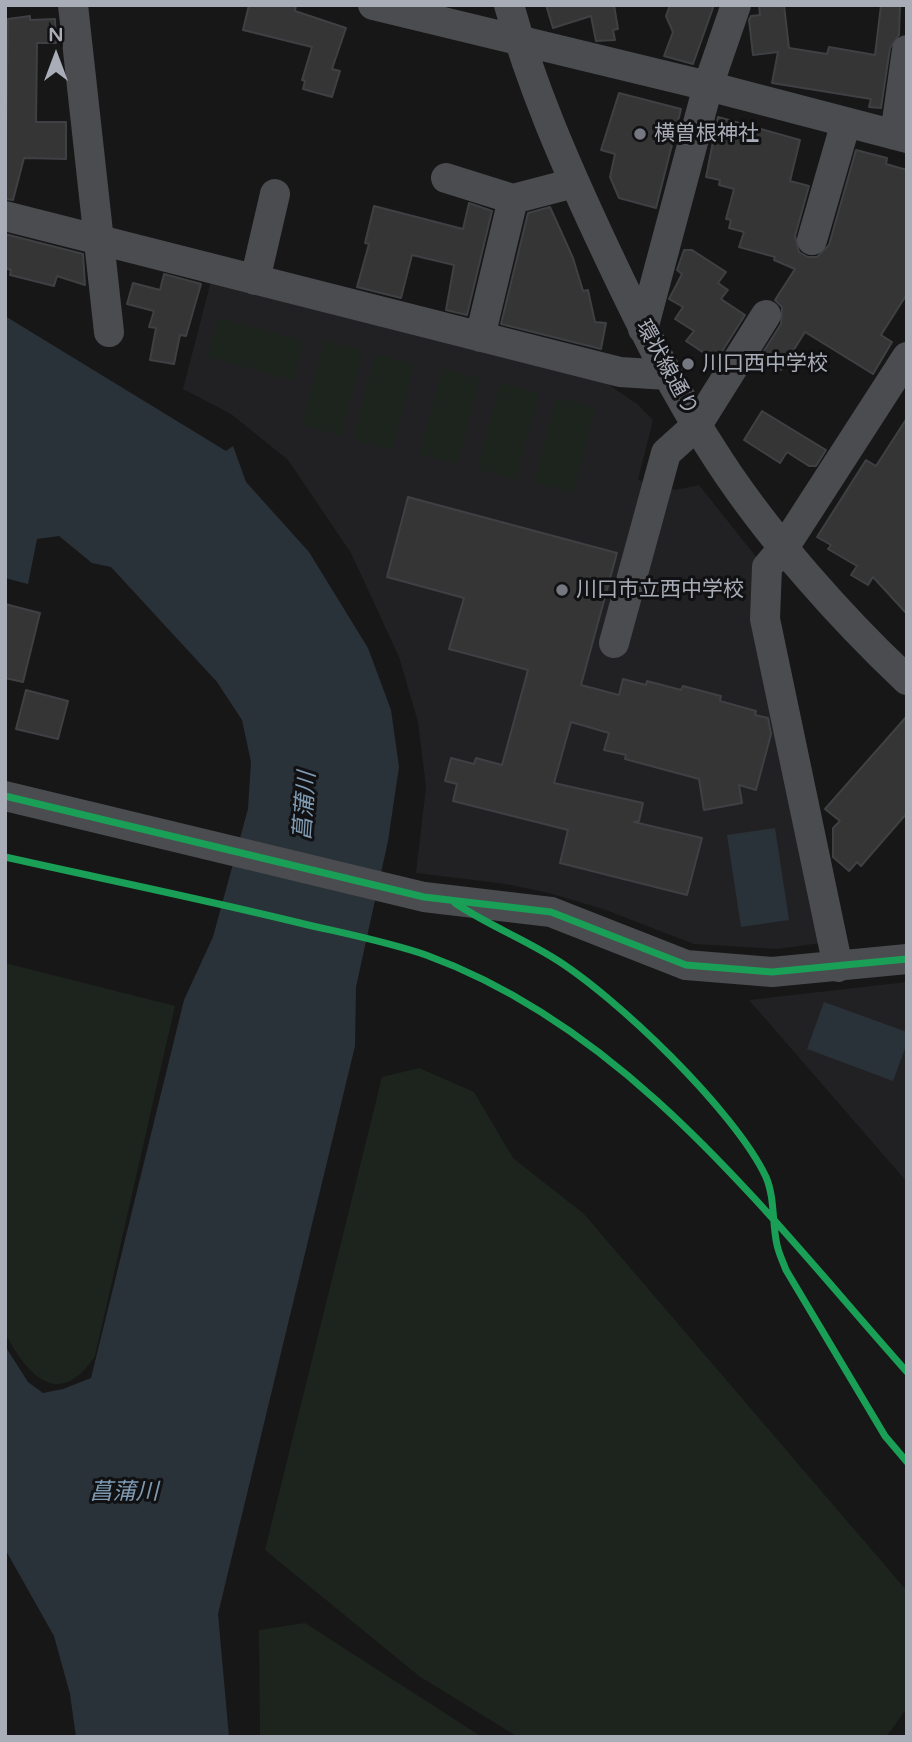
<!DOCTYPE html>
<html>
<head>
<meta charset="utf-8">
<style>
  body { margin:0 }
  #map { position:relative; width:912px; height:1742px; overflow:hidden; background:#171717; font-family:"Varela Round",sans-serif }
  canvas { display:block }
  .frame { position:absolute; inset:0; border:7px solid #a8adb8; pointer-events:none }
  .north { position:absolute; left:21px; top:21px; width:70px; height:70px; -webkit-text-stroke:5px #111113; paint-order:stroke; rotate:0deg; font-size:19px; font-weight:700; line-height:28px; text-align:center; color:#a8adb8 }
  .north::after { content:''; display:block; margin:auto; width:24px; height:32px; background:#a8adb8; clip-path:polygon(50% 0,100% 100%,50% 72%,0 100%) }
</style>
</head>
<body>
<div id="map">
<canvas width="912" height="1742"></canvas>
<div class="frame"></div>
<div class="north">N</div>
</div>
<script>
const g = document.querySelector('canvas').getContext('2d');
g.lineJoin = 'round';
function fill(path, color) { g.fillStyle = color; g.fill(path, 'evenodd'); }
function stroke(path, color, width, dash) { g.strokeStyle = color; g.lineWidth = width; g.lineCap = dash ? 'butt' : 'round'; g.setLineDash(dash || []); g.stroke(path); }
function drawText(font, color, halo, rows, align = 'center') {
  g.font = font + ' "Varela Round","Noto Sans JP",sans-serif'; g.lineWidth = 6; g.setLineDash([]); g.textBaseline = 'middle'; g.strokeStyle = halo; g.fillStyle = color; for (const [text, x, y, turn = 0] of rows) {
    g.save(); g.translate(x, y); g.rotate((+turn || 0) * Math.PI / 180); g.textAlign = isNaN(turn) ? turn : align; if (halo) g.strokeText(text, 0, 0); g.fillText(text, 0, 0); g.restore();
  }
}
fill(new Path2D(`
  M211,281l388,97 38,26 16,16 -15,60 37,10 24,-5 58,73 64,385 -44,6 -83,-5 -91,-35 -54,-16 -43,-9 -90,-11 10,-86 -8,-65 -19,-65 -48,-104 -63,-93 -57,-46 -48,-25z
  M907,982v200l-158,-182z`), '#212123');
fill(new Path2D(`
  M218,318l86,23 -11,39 -86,-23z
  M324,340l39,10 -22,86 -39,-11z
  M375,354l39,10 -22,86 -39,-11z
  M442,369l38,9 -22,86 -39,-10z
  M500,383l39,10 -23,86 -39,-10z
  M556,397l39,11 -22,85 -39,-10z
  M5,963l170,43 -80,350c-36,55 -68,19 -90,-23z
  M419,1068l55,24 39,66 71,56 323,377v117l-21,29h-368l-99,-61 -154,-126 117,-473z
  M305,1623l177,114h-222l-1,-107z`), '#1d241e');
fill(new Path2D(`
  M5,316l221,135 7,-5 13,36 63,70 59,96 23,62 8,57 -11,74 -32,146 -1,59 -137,568 11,123h-153l-6,-43 -16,-58 -49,-87v-203l23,36 15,11 20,-4 28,-11 93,-378 29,-63 35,-128 3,-47 -9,-42 -25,-38 -106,-115 -19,-4 -33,-27 -22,3 -9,45 -23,-6z
  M775,828l14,92 -48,7 -14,-92z
  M824,1002l83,30v11l-14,38 -86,-32z`), '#2a3239');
const building = new Path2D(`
  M249,5h47l-1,6 51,17 -14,41 8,2 -8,26 -29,-8 2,-8 -3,-1 10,-33 -69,-17z
  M546,5h68l4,24 -5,1 2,10 -19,1 -5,-25 -38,12z
  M670,5h44l-21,59 -29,-8 9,-24 -7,-16z
  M759,5h25l5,43 38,6 2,-7 46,8 6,-50h19l-1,30 -9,13 -9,60 -12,-1 2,-8 -99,-16 6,-31 -25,3 -4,-35 2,-4 9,-1z
  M30,16v4l25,-1 1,24h-19l-1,79h30v37l-42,-1 -11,42 -8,-1 3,-180z
  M619,93l62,16 -25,99 -37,-10 -9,-21 5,-23 -14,-4z
  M718,117l82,23 -10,41 19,5 -14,50 4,16 9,5h9l12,-12 27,-95 31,8 -1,6 21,6v124l-26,41 11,7 -19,32 -68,-42 -24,38 -21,-13 21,-33 1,-17 -7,-7 20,-31 -21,-9 1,-3 -36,-10 5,-15 -15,-4 2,-8 -5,-1 8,-30 -15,-4 1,-5 -14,-3z
  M469,203l23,8 -25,104 -21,-5 8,-45 -42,-10 -11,43 -44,-11 12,-43 -4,-1 9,-37 89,23z
  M550,207l23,51 10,33 5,-1 7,32 11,1 -5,26 -100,-25 27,-111z
  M5,234l78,20 2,31 -28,-9 -3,10 -44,-11 1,-5 -6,-2z
  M684,250h8l34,22 -8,11 10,7 -7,9 24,16 -29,46 -30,-20 8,-10 -19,-12 8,-12 -14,-8 13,-25 -5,-4z
  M164,274l37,10 -15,52 -6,-1 -6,29 -24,-4 6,-32 -7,-1 5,-16 -27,-7 6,-21 27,7z
  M762,411l64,39 -10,16h-7l-22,-14 -7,11 -36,-23z
  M907,418v196l-34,-37 -5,8 -17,-10 6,-9 -29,-17 3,-4 -14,-8 49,-77 10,6z
  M408,497l209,56 -36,132 38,10 4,-16 23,6 1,-4 34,9 2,-4 38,10 -1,5 36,10 -1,4 13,3 3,16 -15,56 -17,-5 3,18 -38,7 -5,-31 -74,-20 1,-4 -22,-5 5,-17 -38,-11 -17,61 89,20 -4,18 -5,1 68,16 -15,57 -127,-32 8,-33 -115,-29 4,-17 -12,-3 6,-23 23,6 2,-6 26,7 26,-95 -79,-21 15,-51 -77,-21z
  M5,604l35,9 -17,69 -18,-4z
  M26,690l42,11 -10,38 -42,-10z
  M907,716v97l-46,53 -4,-4 -8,9 -16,-14v-29l7,-7 -15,-12z`);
fill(building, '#353536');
stroke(building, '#3f4043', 2);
stroke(new Path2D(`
  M73,5l36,327
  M373,5l335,81 199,52
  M509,5c22,80 56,158 91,233 36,77 73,153 120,224 49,75 122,157 187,218
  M895,135l12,-85
  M446,178l67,21
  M5,216l615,156 47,3
  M812,240l34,-118
  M255,280l20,-86
  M643,329l65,-243 28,-81
  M480,337l33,-138 61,-16
  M614,643l52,-190 31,-28 69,-110
  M5,796l419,101 127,15 135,53 86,7 135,-13
  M838,967l-73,-348 2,-52 18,-21 122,-189`), '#4b4c50', 30);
stroke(new Path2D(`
  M5,796l419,101 127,15 135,53 86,7 135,-13
  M5,857c99,22 197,42 295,66 42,10 85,18 126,32 204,74 342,261 481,417
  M455,903c31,21 65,34 97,54 63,38 183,154 214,220 9,21 6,46 11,68 2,9 6,17 9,25l99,166 22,26`), '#1a9f57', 7);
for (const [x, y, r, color] of [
  [640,134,7,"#757880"],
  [688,364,7,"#757880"],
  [562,590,7,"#757880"]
]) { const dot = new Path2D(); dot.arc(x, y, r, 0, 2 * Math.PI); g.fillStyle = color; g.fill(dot); stroke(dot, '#111113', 2.5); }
drawText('21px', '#a8adb8', '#111113', [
  ["横曽根神社",654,134],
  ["川口西中学校",702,364],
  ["川口市立西中学校",576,590]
], 'left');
drawText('21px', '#a8adb8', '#111113', [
  ["環状線通り",666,368,61]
]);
drawText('italic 23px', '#7f9bb3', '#111113', [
  ["菖蒲川",306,806,-86],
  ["菖蒲川",124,1493]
]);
</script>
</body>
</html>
